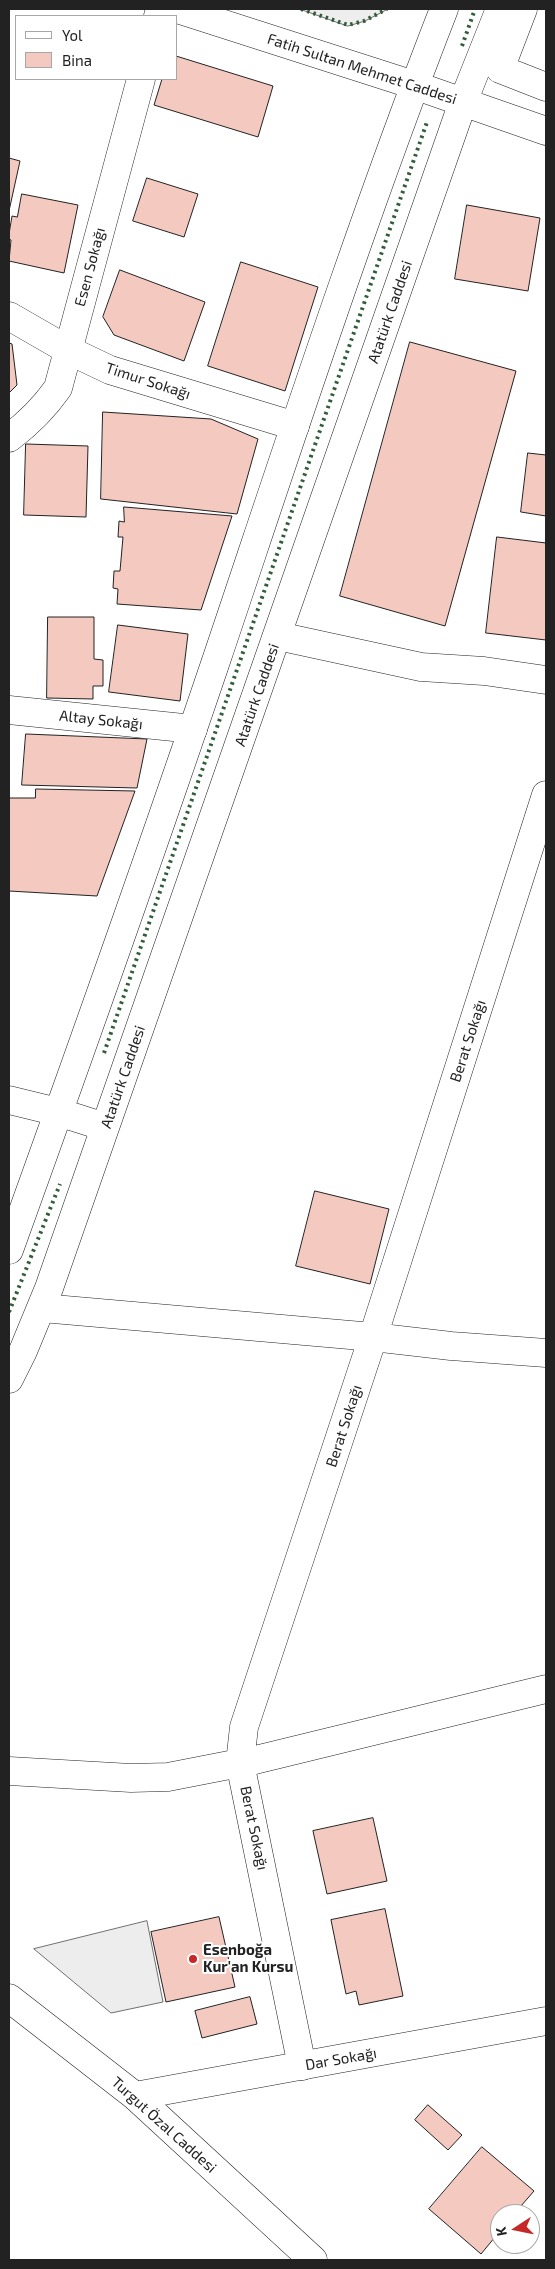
<!DOCTYPE html>
<html>
<head>
<meta charset="utf-8">
<style>
  body { margin:0 }
  #map { position:relative; width:555px; height:2269px; overflow:hidden; background:#fff; font-family:"Exo 2",sans-serif }
  canvas { display:block }
  .frame { position:absolute; inset:0; border:10px solid #222; pointer-events:none }
  .legend { position:absolute; left:15px; top:15px; width:162px; height:65px; box-sizing:border-box; background:#fff; border:1px solid #a7a7a7; margin:0; padding:6px 9px; list-style:none; font-size:15px; color:#222 }
  .legend li { display:flex; align-items:center; gap:10px; height:25px }
  .legend b { width:25px; border:1px solid #a7a7a7 }
  .north { position:absolute; left:490px; top:2204px; width:50px; height:50px; box-sizing:border-box; background:#fff; border:1px solid #a7a7a7; border-radius:50%; rotate:259deg; font-size:14px; font-weight:700; line-height:20px; text-align:center; color:#222 }
  .north::after { content:''; display:block; margin:auto; width:18px; height:22px; background:#c62828; clip-path:polygon(50% 0,100% 100%,50% 72%,0 100%) }
</style>
</head>
<body>
<div id="map">
<canvas width="555" height="2269"></canvas>
<div class="frame"></div>
<ul class="legend">
<li><b style="height:6px;background:#fff"></b>Yol</li>
<li><b style="height:14px;background:#f3c9c0"></b>Bina</li>
</ul>
<div class="north">K</div>
</div>
<script>
const g = document.querySelector('canvas').getContext('2d');
g.lineJoin = 'round';
function fill(path, color) { g.fillStyle = color; g.fill(path, 'evenodd'); }
function stroke(path, color, width, dash) { g.strokeStyle = color; g.lineWidth = width; g.lineCap = dash ? 'butt' : 'round'; g.setLineDash(dash || []); g.stroke(path); }
function drawText(font, color, halo, rows, align = 'center') {
  g.font = font + ' "Exo 2",sans-serif'; g.lineWidth = 4; g.setLineDash([]); g.textBaseline = 'middle'; g.strokeStyle = halo; g.fillStyle = color; for (const [text, x, y, turn = 0] of rows) {
    g.save(); g.translate(x, y); g.rotate((+turn || 0) * Math.PI / 180); g.textAlign = isNaN(turn) ? turn : align; if (halo) g.strokeText(text, 0, 0); g.fillText(text, 0, 0); g.restore();
  }
}
const green = new Path2D(`
  M300,9h88l-23,12 -17,5z`);
fill(green, '#eee');
stroke(green, '#6f6f6f', 1);
const parking = new Path2D(`
  M147,1921l16,81 -52,11 -77,-64z`);
fill(parking, '#ededed');
stroke(parking, '#6f6f6f', 1);
const building = new Path2D(`
  M176,56l97,30 -15,51 -104,-32 8,-26h14z
  M9,158l11,3 -11,50z
  M147,178l51,16 -14,43 -51,-16z
  M22,194l56,11 -14,68 -55,-12 2,-21 -2,-1v-5l3,-18 5,1z
  M467,205l73,13 -12,73 -73,-12z
  M241,262l77,25 -33,104 -77,-25z
  M120,270l85,32 -21,59 -70,-26 -11,-18z
  M410,342l106,29 -71,255 -105,-30z
  M9,343l3,1 5,41 -8,8z
  M103,412l108,7 47,20 -21,75 -136,-15z
  M26,444l62,2 -2,71 -62,-2z
  M528,453l18,2v61l-25,-4z
  M124,507l108,9 -31,94 -84,-6 1,-15 -5,-1 1,-17h6l3,-34h-5l1,-16 5,1z
  M497,537l49,6v97l-60,-7z
  M48,617h46v42l9,1v26h-10v13l-46,-1z
  M118,625l70,9 -8,67 -71,-9z
  M26,734l121,5 -10,49 -115,-3z
  M36,789l99,2 -38,105 -88,-5v-93h26z
  M315,1191l74,18 -19,75 -74,-18z
  M373,1818l14,63 -60,13 -14,-63z
  M385,1909l18,87 -44,9 -3,-14 -10,3 -15,-74z
  M219,1917l16,70 -69,15 -15,-70z
  M250,1997l7,27 -55,14 -7,-27z
  M428,2105l34,30 -14,15 -33,-30z
  M482,2147l52,44 -20,23h-14v17l-19,23 -52,-45z`);
fill(building, '#f3c9c0');
stroke(building, '#222', 1);
const street = new Path2D(`
  M523,9l-23,60 46,18
  M158,16l2,-7
  M9,316l59,34 42,20 185,56
  M9,438c20,-15 35,-30 49,-50l83,-309
  M278,636l143,31 63,4 62,9
  M9,710l184,19
  M42,1308l331,29 78,9 95,7
  M9,1771l122,7 37,-1 87,-17 291,-71
  M302,2066l-62,-303 4,-36 129,-390 173,-542`);
const secondary = new Path2D(`
  M177,9l237,76 132,46
  M9,1100l49,12 47,15
  M9,1250c71,-197 141,-394 208,-592 73,-217 144,-436 227,-649
  M9,1379l14,-28 26,-63 414,-1186 37,-93
  M9,1998l126,98 178,164
  M135,2096l411,-75`);
stroke(street, '#222', 29);
stroke(secondary, '#222', 29);
stroke(street, '#fff', 28);
stroke(secondary, '#fff', 28);
stroke(new Path2D(`
  M301,9l47,16 16,-4 23,-12
  M462,46l13,-37
  M104,1053l323,-931
  M9,1312l51,-128`), '#2f5e38', 4, [2.5, 4]);
for (const [x, y, r, color] of [
  [193,1959,5,"#c62828"]
]) { const dot = new Path2D(); dot.arc(x, y, r, 0, 2 * Math.PI); g.fillStyle = color; g.fill(dot); stroke(dot, '#fff', 2); }
drawText('15px', '#222', '#fff', [
  ["Fatih Sultan Mehmet Caddesi",362,69,18],
  ["Esen Sokağı",90,267,-75],
  ["Atatürk Caddesi",390,312,-71],
  ["Timur Sokağı",148,381,18],
  ["Atatürk Caddesi",257,695,-71],
  ["Altay Sokağı",101,720,6],
  ["Berat Sokağı",468,1041,-72],
  ["Atatürk Caddesi",123,1077,-71],
  ["Berat Sokağı",344,1426,-72],
  ["Berat Sokağı",254,1828,78],
  ["Dar Sokağı",341,2059,-10],
  ["Turgut Özal Caddesi",164,2125,42]
]);
drawText('bold 15px', '#222', '#fff', [
  ["Esenboğa",203,1950],
  ["Kur'an Kursu",203,1967]
], 'left');
</script>
</body>
</html>
